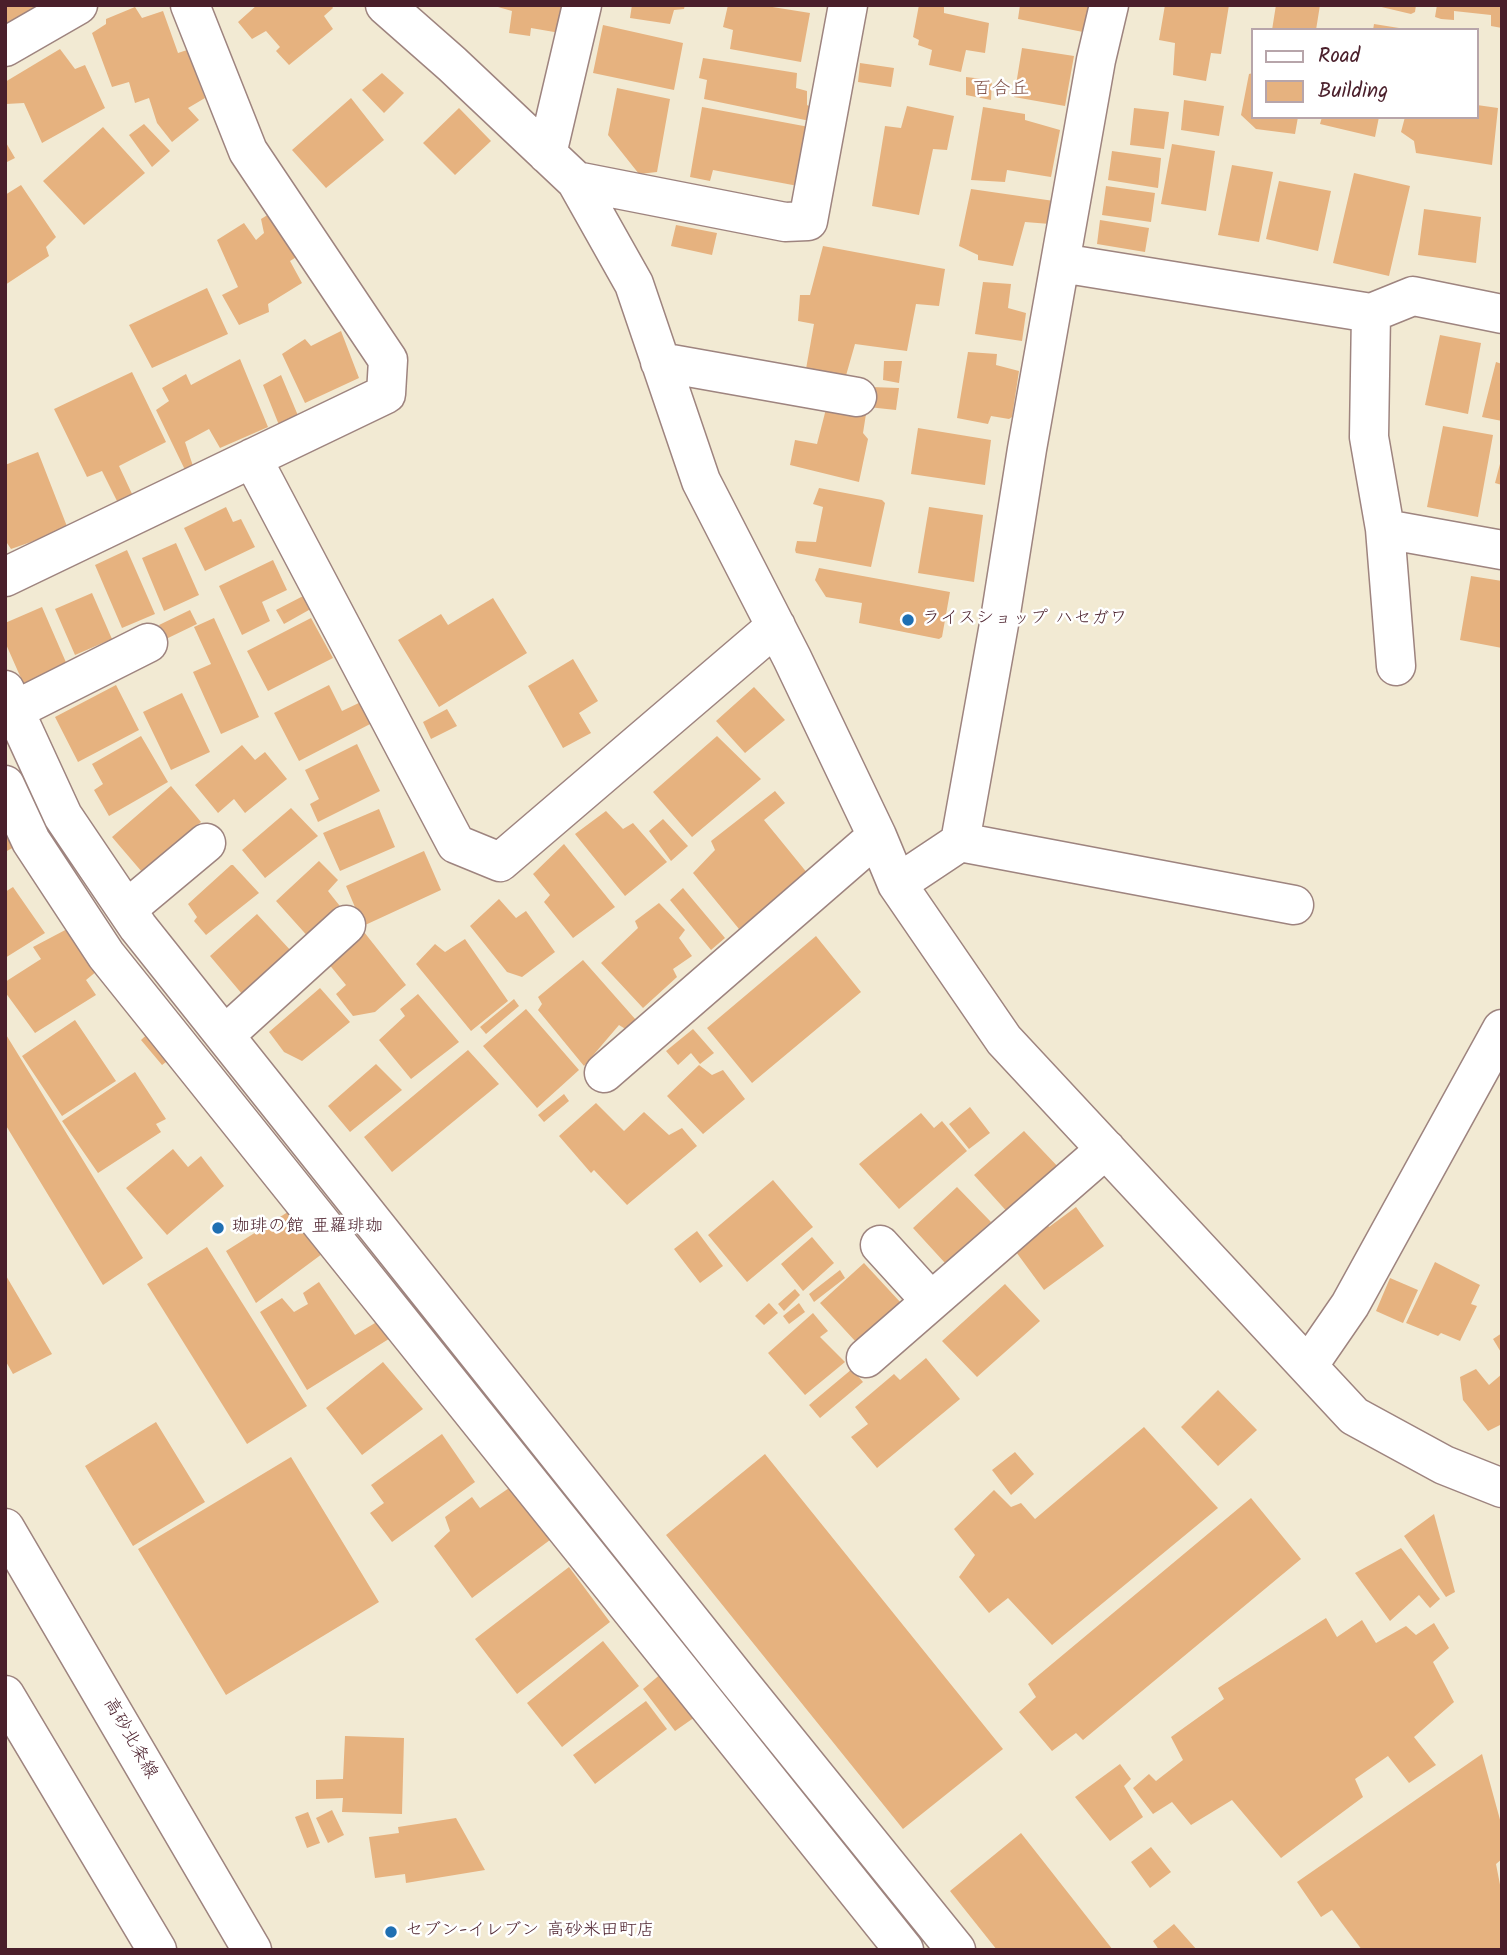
<!DOCTYPE html>
<html>
<head>
<meta charset="utf-8">
<style>
  body { margin:0 }
  #map { position:relative; width:1507px; height:1955px; overflow:hidden; background:#f2ead3; font-family:Kalam,sans-serif }
  canvas { display:block }
  .frame { position:absolute; inset:0; border:7px solid #4a1f2b; pointer-events:none }
  .legend { position:absolute; left:1251px; top:28px; width:228px; height:91px; box-sizing:border-box; background:#fff; border:2px solid #b7a5aa; margin:0; padding:9px 12px; list-style:none; font-size:21px; color:#4a1f2b }
  .legend li { display:flex; align-items:center; gap:14px; height:35px }
  .legend b { width:35px; border:2px solid #b7a5aa }
</style>
</head>
<body>
<div id="map">
<canvas width="1507" height="1955"></canvas>
<div class="frame"></div>
<ul class="legend">
<li><b style="height:9px;background:#fff"></b>Road</li>
<li><b style="height:19px;background:#e6b27f"></b>Building</li>
</ul>
</div>
<script>
const g = document.querySelector('canvas').getContext('2d');
g.lineJoin = 'round';
function fill(path, color) { g.fillStyle = color; g.fill(path, 'evenodd'); }
function stroke(path, color, width, dash) { g.strokeStyle = color; g.lineWidth = width; g.lineCap = dash ? 'butt' : 'round'; g.setLineDash(dash || []); g.stroke(path); }
function drawText(font, color, halo, rows, align = 'center') {
  g.font = font + ' Kalam,"Klee One",sans-serif'; g.lineWidth = 5; g.setLineDash([]); g.textBaseline = 'middle'; g.strokeStyle = halo; g.fillStyle = color; for (const [text, x, y, turn = 0] of rows) {
    g.save(); g.translate(x, y); g.rotate((+turn || 0) * Math.PI / 180); g.textAlign = isNaN(turn) ? turn : align; if (halo) g.strokeText(text, 0, 0); g.fillText(text, 0, 0); g.restore();
  }
}
fill(new Path2D(`
  M5,5h36l-36,24z
  M257,5h74l2,3 -9,8 9,13 -44,36 -13,-14 4,-4 -14,-16 -14,8 -14,-17z
  M491,5h75l-6,28 -29,-5 -1,8 -21,-3 3,-22z
  M632,5h53l-1,4 -10,1 -4,14 -40,-6z
  M728,5h32l50,8 -9,49 -71,-13 3,-19 -10,-3z
  M919,5l25,1v7l45,10 -4,30 -19,-3 -5,22 -32,-7 3,-15 -14,-5 1,-5 -6,-3z
  M1020,5h70l-4,26 -3,1 -65,-13z
  M1165,5h64l-8,49 -10,-1 -5,28 -33,-6 2,-32 -16,-3z
  M1276,5h44l-4,25h-44z
  M1373,5h43l-1,7 -4,2z
  M1437,5h65v23l-11,-2v-11l-37,-4v9l-13,-1 -6,-2z
  M135,7l7,11 21,-7 15,42 9,-3 18,48 -17,10 11,12 -27,22 -15,-19 -8,-25 -14,5 -6,-21 -17,5 -20,-54 14,-9v-5z
  M1374,24l25,4v2h-26z
  M603,25l80,18 -9,47 -81,-17z
  M1022,48l52,8 -9,50 -51,-9z
  M60,49l15,20 10,-4 20,43 -63,35 -18,-40 -18,1 -1,-22z
  M703,58l94,15 -1,15 11,3v14l7,4 -4,12 -106,-22 3,-19 -8,-2z
  M860,63l34,5 -3,19 -33,-5z
  M382,73l22,20 -20,20 -22,-23z
  M1253,73v44h45l-3,17 -39,-5 -15,-14 8,-41z
  M966,77l26,3 -1,20 -25,-5z
  M617,88l53,11 -13,73 -18,2 -31,-39z
  M351,98l33,42 -58,48 -34,-38z
  M1184,100l40,6 -5,30 -38,-6z
  M1477,105l21,3 -6,57 -76,-12 -2,-12 -13,-9 4,-15h72z
  M907,106l47,10 -7,34 -14,-1 -14,66 -47,-9 13,-80 16,2z
  M702,107l107,20 -11,59 -85,-16 -3,11 -20,-4z
  M983,107l42,7v6l35,10 -9,47 -44,-7 -2,12 -34,-2z
  M459,108l32,33 -36,34 -32,-32z
  M1134,108l35,4 -5,37 -34,-4z
  M1322,117h57l-4,20 -55,-13z
  M144,124l26,27 -18,16 -23,-32z
  M103,127l42,46 -61,52 -41,-44z
  M5,141l10,17 -10,5z
  M1172,144l43,7 -9,60 -45,-7z
  M1112,151l49,7 -3,30 -50,-8z
  M1232,165l41,7 -14,70 -41,-7z
  M1354,173l56,13 -21,90 -56,-13z
  M1279,181l52,10 -13,60 -52,-12z
  M21,185l35,52 -10,10 3,9 -44,29v-90z
  M1106,186l49,7 -4,29 -49,-7z
  M971,189l83,12 -4,23 -25,-2 -12,44 -35,-6v-5l-19,-9z
  M1424,209l57,8 -5,46 -58,-8z
  M274,211l24,45 -8,5 12,22 -34,21 1,8 -30,13 -17,-30 16,-8 -21,-47 27,-17 12,17 8,-7 -3,-14z
  M1100,220l49,8 -4,24 -48,-8z
  M676,225l41,8 -5,22 -41,-9z
  M823,246l122,23 -6,37 -23,-2 -9,47 -52,-7 -10,35 -39,-10 8,-45 -16,-3 2,-26h10z
  M983,282l28,2 -3,24 18,5 -4,28 -47,-7z
  M207,288l21,46 -76,34 -23,-43z
  M341,331l18,47 -54,25 -23,-49 23,-15 6,7z
  M1440,335l41,8 -13,71 -43,-9z
  M968,352l29,2 -1,11 23,6 -7,46 -3,2 -18,-3 -3,8 -31,-6z
  M240,359l28,68 -48,21 -11,-19 -24,13 9,27 -8,3 -30,-62 13,-9 -7,-13 24,-14 5,11z
  M884,361h18l-3,22 -16,-3z
  M1496,362l6,2v57l-20,-4z
  M132,372l34,70 -47,24 14,30 -15,7 -16,-32 -15,6 -33,-68z
  M281,375l18,43 -20,7 -16,-40z
  M871,387l28,1 -3,22 -28,-3z
  M827,405l39,9 -3,19 5,6 -9,43 -69,-17 5,-25 22,4z
  M1443,426l50,9 -15,82 -51,-10z
  M918,428l73,12 -6,45 -74,-11z
  M38,452l30,77 -57,20 -4,-6h-2v-78z
  M1501,460h1v25l-7,-2z
  M819,488l63,12 3,3 -14,64 -75,-14 -1,-3 2,-9 19,1 7,-35 -10,-3z
  M226,507l7,15 8,-3 14,28 -50,24 -21,-43z
  M929,507l54,8 -9,67 -56,-9z
  M176,543l23,52 -35,16 -22,-53z
  M127,550l28,64 -33,14 -27,-63z
  M273,560l14,30 -25,12 8,19 -28,14 -23,-49z
  M819,568l131,24 -8,45 -3,2 -80,-16 3,-20 -36,-6 -11,-17z
  M1471,576l31,5v67l-42,-8z
  M92,593l20,46 -37,16 -20,-46z
  M309,593l7,13 -32,18 -8,-14z
  M493,598l34,55 -88,54 -41,-67 43,-26 7,11z
  M42,607l26,60 -44,18 -19,-43v-19z
  M190,610l7,14 -31,15 -7,-14z
  M214,618l45,99 -38,17 -28,-62 18,-8 -17,-37z
  M311,618l22,40 -65,33 -21,-40z
  M573,659l25,42 -19,12 12,20 -28,15 -35,-62z
  M116,685l23,45 -61,32 -23,-45z
  M329,685l13,26 21,-10 11,21 -75,39 -25,-48z
  M754,687l31,33 -40,33 -29,-32z
  M182,693l28,59 -39,18 -28,-58z
  M447,709l10,17 -26,13 -8,-17z
  M141,736l27,46 -59,34 -15,-26 9,-6 -11,-20z
  M717,736l44,43 -69,58 -39,-45z
  M357,744l23,47 -62,31 -8,-18 9,-5 -14,-29z
  M242,745l13,15 10,-8 22,27 -42,34 -11,-14 -16,14 -23,-28z
  M171,786l30,36 -59,50 -30,-35z
  M775,791l10,12 -21,17 44,54 -69,55 -46,-56 22,-23 -4,-9z
  M291,808l27,28 -53,42 -23,-28z
  M379,809l16,38 -55,24 -17,-38z
  M606,811l17,18 10,-6 34,39 -42,34 -50,-62z
  M663,819l25,27 -17,15 -22,-30z
  M5,820l13,25 -13,7z
  M564,844l51,63 -42,31 -29,-36 6,-7 -17,-21z
  M424,851l17,39 -78,36 -17,-40z
  M319,861l19,19 -10,11 15,19 -32,30 -35,-39z
  M231,865h2l26,28 -53,42 -12,-14 3,-4 -9,-13z
  M13,887l32,46 -40,25v-66z
  M683,888l42,50 -14,12 -41,-50z
  M499,899l17,19 10,-7 29,41 -33,25 -15,-5 -37,-46z
  M659,903l26,27 -6,8 13,18 -19,13 4,8 -34,31 -42,-45 37,-35 -3,-7z
  M257,914l35,38 -50,42 -32,-38z
  M69,928l28,43 -11,9 10,15 -61,38 -30,-41v-10l36,-23 -8,-12z
  M364,932l42,53 -31,27 -22,4 -17,-22 10,-9 -18,-22z
  M816,936l45,56 -109,91 -45,-55z
  M465,939l43,62 -37,30 -55,-67 19,-20 10,8z
  M583,960l53,60 -9,10 -8,-5 -35,41 -46,-56 4,-6 -4,-7z
  M320,988l30,34 -48,39 -18,-9 -15,-20z
  M418,994l41,48 -48,37 -32,-39 26,-24 -5,-7z
  M514,999l5,7 -33,28 -6,-7z
  M526,1009l53,61 -42,38 -54,-62z
  M75,1020l41,61 -54,35 -40,-60z
  M153,1029l21,27 -12,9 -21,-25z
  M693,1029l21,24 -14,11 -9,-11 -13,12 -12,-14z
  M5,1033l138,225 -40,27 -98,-161z
  M468,1050l31,34 -107,88 -28,-35z
  M376,1064l26,26 -52,42 -22,-26z
  M699,1065l13,10 11,-5 22,29 -42,35 -36,-38z
  M135,1072l31,47 -10,5 5,8 -63,41 -36,-52z
  M564,1094l5,7 -25,21 -6,-7z
  M596,1103l28,28 20,-19 25,23 13,-7 15,18 -70,59 -33,-35 -3,3 -32,-37z
  M970,1107l20,26 -21,16 -20,-25z
  M921,1113l13,15 8,-7 25,30 -68,58 -40,-45z
  M1024,1131l37,39 -51,45 -36,-40z
  M173,1149l15,18 13,-11 23,30 -57,49 -41,-47z
  M773,1180l40,47 -66,55 -39,-47z
  M957,1187l34,35 -46,41 -32,-35z
  M1076,1207l28,39 -60,44 -36,-49 33,-25 8,11z
  M291,1210l31,44 -66,49 -30,-52z
  M697,1231l26,35 -23,17 -26,-34z
  M812,1237l22,26 -31,28 -22,-27z
  M207,1247l100,159 -60,38 -100,-160z
  M1435,1262l45,23 -9,19 6,2 -17,35 -19,-8 -3,3 -32,-13z
  M864,1263l37,40 -45,39 -36,-39z
  M840,1270l5,8 -31,24 -5,-8z
  M5,1274l47,80 -39,20 -8,-14z
  M1390,1278l28,12 -15,33 -27,-12z
  M319,1282l36,53 25,-15 12,17 -85,53 -47,-78 22,-14 12,14 14,-8 -5,-11z
  M1005,1284l35,37 -63,56 -35,-36z
  M795,1289l5,6 -16,16 -6,-7z
  M769,1303l9,10 -14,12 -9,-9z
  M799,1303l6,9 -16,12 -6,-8z
  M813,1313l15,18 -8,6 25,25 -40,33 -37,-42z
  M1502,1333v21l-9,-15z
  M926,1358l34,41 -83,69 -26,-31 17,-13 -13,-17 39,-33 6,6z
  M383,1362l40,47 -61,46 -36,-47z
  M852,1369l11,13 -43,36 -11,-13z
  M1476,1369l13,16 13,-11v50l-14,7 -25,-31 -3,-23z
  M1218,1390l39,40 -39,36 -37,-39z
  M156,1422l49,80 -72,44 -48,-80z
  M1144,1427l74,81 -166,137 -44,-47 -19,15 -30,-36 16,-22 -21,-26 40,-39 17,17 10,-4 14,16z
  M442,1434l33,48 -83,60 -22,-29 14,-10 -13,-18z
  M1015,1452l19,22 -23,21 -19,-25z
  M765,1454l238,295 -100,80 -237,-294z
  M291,1457l88,145 -153,93 -88,-146z
  M512,1486l42,51 -82,61 -38,-52 16,-15 -5,-14 27,-20 8,11z
  M1251,1498l50,61 -218,181 -7,-7 -24,18 -33,-39 17,-15 -8,-13z
  M1434,1514l21,78 -9,5 -42,-61z
  M1401,1548l39,51 -10,9 -11,-13 -29,26 -35,-48z
  M569,1567l41,55 -93,72 -42,-55z
  M1326,1618l11,19 25,-17 14,23 30,-17 10,9 18,-12 15,25 -16,14 21,40 -40,35 22,28 -27,18 -21,-27 -33,23 8,18 -82,61 -49,-58 -41,25 -19,-23 -19,12 -20,-26 16,-14 7,7 27,-21 -12,-23 53,-38 -6,-11z
  M603,1641l36,45 -77,61 -35,-44z
  M662,1673l33,44 -20,14 -32,-42z
  M646,1701l21,28 -72,55 -22,-29z
  M345,1736l59,2 -2,76 -60,-2 1,-14 -27,1v-19l27,-1z
  M1482,1754l20,73v32l-6,5 6,31v55h-140l-30,-40 -11,7 -24,-35z
  M1120,1764l11,15 -7,7 19,31 -33,24 -35,-44z
  M332,1810l12,25 -16,8 -12,-25z
  M308,1812l12,31 -13,5 -12,-31z
  M456,1818l29,52 -79,13 -1,-9 -30,4 -6,-41 30,-4 -1,-6z
  M1021,1833l92,117h-116l-47,-59z
  M1151,1847l20,25 -21,16 -19,-26z
  M1174,1924l23,26h-38l-6,-9z`), '#e6b27f');
const minor = new Path2D(`
  M385,5l67,59 124,117 58,103 67,197 91,177 85,178 20,48 107,156 350,376 90,49 58,23
  M5,47l73,-42
  M547,154l35,-149
  M576,181l209,41 23,-1 40,-216
  M1061,263l310,50 42,-17 89,18
  M1371,313l-2,124 16,92 11,137
  M660,362l197,35
  M252,458l204,386 44,18 276,-236
  M1385,529l117,21
  M5,577l381,-183 2,-34 -140,-209 -58,-146
  M5,690l58,126 75,111 599,752 219,271
  M15,710l133,-67
  M5,785l26,56 75,114 798,995
  M960,842l334,63
  M897,884l63,-42 41,-229 26,-164 69,-389 13,-55
  M127,909l79,-66
  M225,1035l121,-110
  M604,1073l273,-237
  M880,1245l51,56
  M866,1358l240,-209
  M1308,1366l42,-61 152,-276`);
const primary = new Path2D(`
  M5,1528l247,422
  M5,1695l152,255`);
stroke(minor, '#9e847f', 41);
stroke(primary, '#9e847f', 41);
stroke(minor, '#fff', 38);
stroke(primary, '#fff', 38);
for (const [x, y, r, color] of [
  [908,620,7,"#1f6fb2"],
  [218,1228,7,"#1f6fb2"],
  [391,1932,7,"#1f6fb2"]
]) { const dot = new Path2D(); dot.arc(x, y, r, 0, 2 * Math.PI); g.fillStyle = color; g.fill(dot); stroke(dot, '#fff', 2.5); }
drawText('18px', '#4a1f2b', '#fff', [
  ["ライスショップ ハセガワ",922,620],
  ["珈琲の館 亜羅琲珈",232,1228],
  ["セブン-イレブン 高砂米田町店",405,1932]
], 'left');
drawText('18px', '#4a1f2b', '#fff', [
  ["高砂北条線",129,1739,60]
]);
drawText('19px', '#815248', '#fff', [
  ["百合丘",1001,91]
]);
</script>
</body>
</html>
